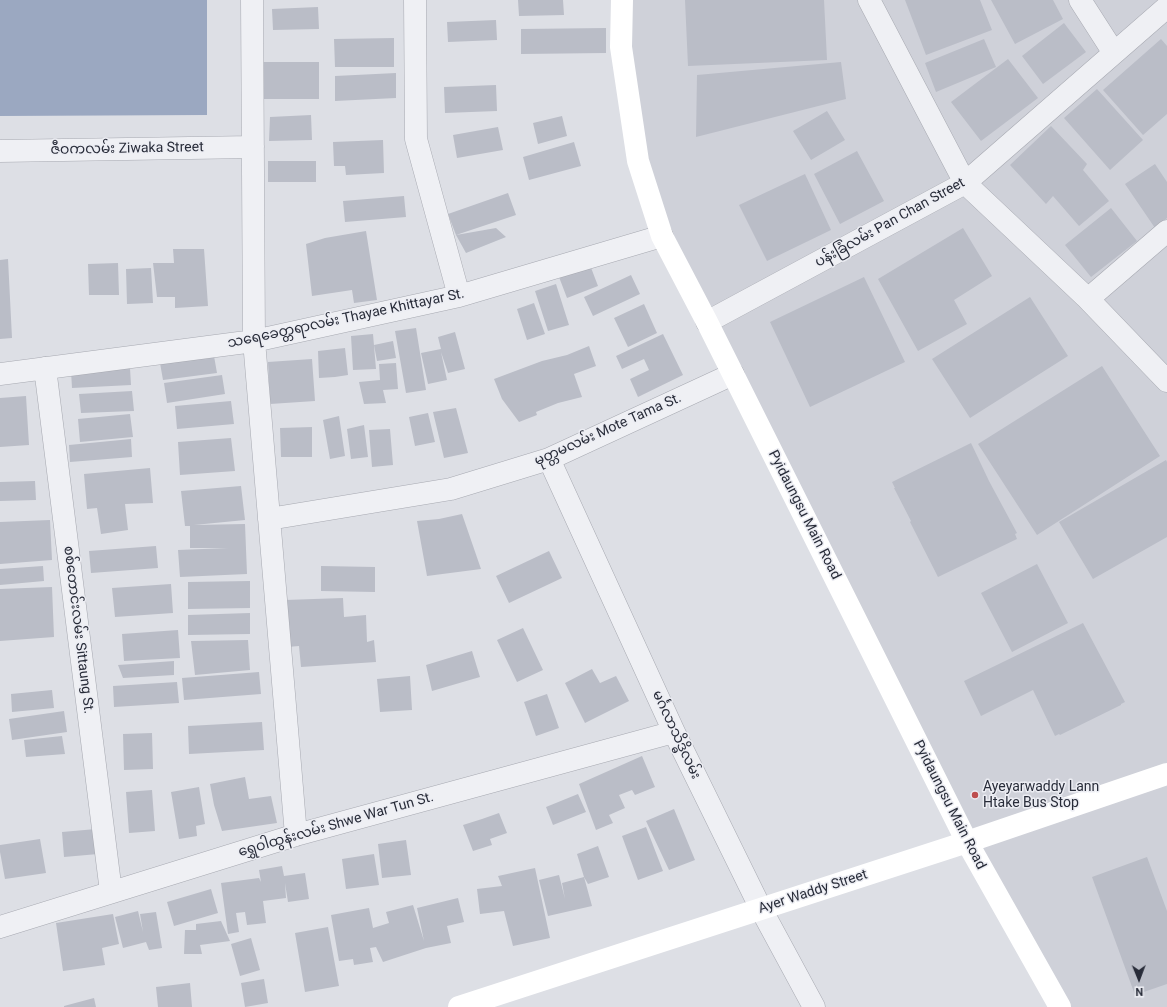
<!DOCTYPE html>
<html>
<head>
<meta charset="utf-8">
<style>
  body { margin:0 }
  #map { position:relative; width:1167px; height:1007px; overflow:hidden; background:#dddfe5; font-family:Roboto,sans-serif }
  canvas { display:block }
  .north { position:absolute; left:1119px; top:959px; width:40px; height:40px; -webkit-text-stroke:3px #ecedf3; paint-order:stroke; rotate:179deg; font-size:11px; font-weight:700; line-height:16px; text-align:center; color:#282c39 }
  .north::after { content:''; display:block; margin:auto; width:14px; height:18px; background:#282c39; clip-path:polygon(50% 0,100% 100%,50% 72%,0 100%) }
</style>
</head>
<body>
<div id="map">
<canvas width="1167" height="1007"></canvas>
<div class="north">N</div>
</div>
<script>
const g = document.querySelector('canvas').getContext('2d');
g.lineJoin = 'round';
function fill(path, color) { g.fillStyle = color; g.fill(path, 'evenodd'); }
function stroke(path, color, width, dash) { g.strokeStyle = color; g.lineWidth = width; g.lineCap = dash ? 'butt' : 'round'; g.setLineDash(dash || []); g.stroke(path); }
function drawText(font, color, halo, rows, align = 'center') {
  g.font = font + ' Roboto,"Noto Sans Myanmar",sans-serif'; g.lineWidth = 3; g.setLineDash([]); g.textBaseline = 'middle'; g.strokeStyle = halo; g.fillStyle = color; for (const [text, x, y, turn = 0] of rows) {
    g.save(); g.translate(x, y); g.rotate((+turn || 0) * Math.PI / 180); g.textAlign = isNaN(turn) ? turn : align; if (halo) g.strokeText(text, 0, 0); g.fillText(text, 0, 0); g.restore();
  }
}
fill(new Path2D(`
  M622,0h545v1007h-107l-327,-633 -95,-213z`), '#cfd1d9');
fill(new Path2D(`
  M0,0h207v115l-207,1z`), '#9ba8c1');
fill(new Path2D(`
  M518,0h45l1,15 -45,1z
  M685,0h139l3,60 -139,6z
  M905,0h75l12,30 -66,25z
  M991,0h62l10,19 -48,25z
  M318,7l1,22 -46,1 -1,-21z
  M496,20l1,20 -49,2 -1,-20z
  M1064,23l22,29 -43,32 -21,-28z
  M606,28v25l-85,1v-25z
  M394,38v29h-59l-1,-28z
  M984,39l12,28 -60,25 -11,-29z
  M1161,39l6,7v68l-24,21 -40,-45z
  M1008,59l30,39 -57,43 -30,-39z
  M262,62h57v37h-57z
  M841,62l5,37 -150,38 1,-62z
  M396,73v25l-61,3v-25z
  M496,85l1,26 -52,2 -1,-26z
  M1097,89l46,51 -33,30 -46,-52z
  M827,111l18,29 -34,20 -18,-29z
  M311,115l1,25 -43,1 1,-24z
  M562,116l5,20 -29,8 -5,-21z
  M1051,126l36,38 -4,6 26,31 -30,25 -26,-30 -7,8 -36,-39z
  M498,127l5,23 -46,8 -4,-23z
  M383,140l1,33 -38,2 -1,-9h-11l-1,-24z
  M574,142l7,24 -52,14 -6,-23z
  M857,151l27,50 -44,23 -26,-50z
  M268,161h48v21h-48z
  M1155,164l12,18v36l-12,10 -30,-44z
  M805,174l26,56 -64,31 -28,-56z
  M508,193l8,22 -60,20 40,-7 10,9 -40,16 -10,-18 -8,-21z
  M404,196l2,21 -61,5 -2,-21z
  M1111,208l26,33 -46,36 -26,-32z
  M963,228l29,48 -38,24 13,24 -49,27 -40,-72z
  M366,231l11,69 -23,3 -2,-13 -40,6 -6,-52 19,-6z
  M173,249h31l4,57 -33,2v-11h-18l-4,-34h21z
  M8,259l4,79 -12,1v-79z
  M118,263l1,32h-30l-1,-31z
  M590,265l8,21 -31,12 -8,-21z
  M151,268l2,35 -26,1 -1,-35z
  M631,275l9,19 -47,22 -9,-19z
  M864,277l41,85 -95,45 -40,-85z
  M556,284l13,41 -21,6 -13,-40z
  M1030,297l38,59 -98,62 -38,-59z
  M534,303l11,31 -18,6 -10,-31z
  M644,304l13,29 -29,14 -14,-29z
  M416,328l10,62 -20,3 -11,-62z
  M455,332l10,37 -17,4 -7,-21 6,28 -19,4 -7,-31 20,-4 -3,-12z
  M373,334l3,35 -23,1 -2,-34z
  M663,334l20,41 -45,22 -8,-18 19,-9 -5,-11 -22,10 -6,-13z
  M393,341l3,17 -19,3 -3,-16z
  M589,346l7,20 -22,8 8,23 -24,6 -22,9 1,3 -18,7 -17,-23 -8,-20 48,-18 25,-6z
  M345,348l3,27 -13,2 -16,1 -1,-27z
  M214,356l3,17 -54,7 -3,-17z
  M312,359l3,42 -45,3 -2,-42z
  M396,363l2,26 -15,1 3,13 -22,1 -5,-22 21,-2 -1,-16z
  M1102,366l58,90 -123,79 -59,-91z
  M130,368l1,17 -59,3 -1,-17z
  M222,375l3,19 -58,9 -3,-20z
  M132,391l2,20 -53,2 -2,-19z
  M26,396l3,49 -29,2v-49z
  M231,401l3,23 -57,5 -2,-23z
  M456,408l12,45 -24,5 -11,-46z
  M428,413l7,29 -20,4 -6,-29z
  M130,414l3,23 -53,5 -2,-23z
  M339,416l6,40 -15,3 -7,-39z
  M364,425l4,32 -17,2 -4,-30z
  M312,427v30h-31l-1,-29z
  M390,429l3,36 -21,2 -3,-37z
  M231,438l4,33 -55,4 -2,-33z
  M131,439l1,18 -62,5 -1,-17z
  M971,443l18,38 28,52 -2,1 2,5 -79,38 -28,-55 1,-1 -17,-33h1l-3,-6z
  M1166,460l1,2v75l-74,42 -34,-57z
  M150,468l3,35 -28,1 3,26 -27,4 -4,-26 -10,1 -3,-35z
  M35,481l1,19 -36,1v-19z
  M241,486l4,34 -51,5 51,-1 2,50 -67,3 -2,-27 50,-2h-38v-22h-5l-4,-35z
  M462,514l19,55 -54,7 -10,-55 22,-2z
  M50,520l2,40 -52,4v-42z
  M156,546l2,22 -67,5 -2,-22z
  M549,551l13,27 -53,25 -13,-27z
  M1037,564l31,59 -56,29 -31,-59z
  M43,566l1,15 -44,4v-16z
  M321,566l54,1v25l-54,-1z
  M250,581v27l-62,1v-27z
  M171,584l2,29 -58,4 -3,-29z
  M52,587l2,50 -54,4v-52z
  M343,598l1,19 22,-2 1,27 7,-2 2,22 -75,5 -2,-21 -12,1 -2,-47z
  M250,613v21l-62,1v-20z
  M1083,623l42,79 -4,2v1l-61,30 -1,-1 -4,2 -22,-46 -52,26 -17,-35z
  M523,628l20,42 -26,12 -20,-42z
  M178,630l2,28 -56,3 -2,-27z
  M248,640l2,30 -55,5 -4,-34z
  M472,651l8,26 -48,14 -6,-26z
  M174,661v14l-51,3 -5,-13z
  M592,669l8,14 16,-7 13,25 -44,22 -20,-40z
  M259,672l2,22 -77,6 -2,-22z
  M410,676l2,34 -32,2 -3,-33z
  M177,682l2,21 -65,4 -1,-21z
  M52,690l2,18 -42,4 -1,-18z
  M547,694l12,34 -23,8 -12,-34z
  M64,711l3,21 -55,8 -3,-21z
  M262,722l2,28 -75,4 -1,-28z
  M152,733l1,36 -29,1 -1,-36z
  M62,736l3,18 -39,3 -2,-17z
  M642,756l13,31 -20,8 -3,-5 -13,5 6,13 -16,7 4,8 -17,7 -17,-46z
  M245,777l4,22 22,-3 6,27 -55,8 -8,-26 -4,-21z
  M199,787l6,37 -9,2 1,10 -18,3 -8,-47z
  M152,790l3,41 -26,2 -3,-41z
  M578,794l8,18 -33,13 -7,-18z
  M674,809l21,51 -26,10 -23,-49z
  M499,813l8,20 -17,6 2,6 -19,6 -10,-26 19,-6z
  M646,827l17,44 -25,9 -16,-44z
  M96,829l2,25 -34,3 -2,-25z
  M40,839l6,34 -41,6 -5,-27v-7z
  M406,840l5,35 -29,3 -4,-34z
  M598,846l11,31 -21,7 -4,-7 -7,-23z
  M374,854l5,31 -33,4 -4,-30z
  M1147,857l20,54v73l-32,11 -43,-118z
  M282,866l2,10 21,-3 4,26 -21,3 -3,-19 1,15 -23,3 3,22 -19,2 -2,-13 -9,1 3,19 -11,2 -7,-51 38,-5 2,4 -2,-12z
  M535,868l15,70 -37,8 -9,-35 -24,3 -3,-25 25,-3 -4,-10z
  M559,875l6,24 -3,-16 22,-6 8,29 -44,10 -9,-36z
  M211,889l7,24 -44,13 -7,-24z
  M458,898l6,24 -17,4 4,17 -25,5 -43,14 -7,-15 -6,1 3,14 -19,3 -1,-6 -14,2 -8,-46 38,-7 4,20 16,-5 -3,-11 27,-7 11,36 -7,-33z
  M138,911l5,21 -3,-18 16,-2 6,36 -13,2 -3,-8 -23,6 -8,-31z
  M113,914l6,30 -17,4 3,17 -42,6 -7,-48z
  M221,921l9,20 -30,4 2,9h-18l1,-24h11v-6z
  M328,927l11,59 -34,6 -10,-59z
  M251,938l9,32 -20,6 -9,-32z
  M264,979l4,24 -23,4 -4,-24z
  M190,983l2,24h-34l-2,-20z
  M94,998l2,9h-32v-1z`), '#babdc7');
const street = new Path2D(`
  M252,0l2,341 42,494
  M415,0l1,139 43,157
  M869,0l96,183 123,116 79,82
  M1080,0l34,53
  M0,151l253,-4
  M1088,299l79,-68
  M707,322l258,-139 202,-176
  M45,368l66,524
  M0,374l254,-33 205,-45 203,-60
  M549,459l125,273 87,177 53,98
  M269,519l182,-30 98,-30 184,-85
  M0,927l296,-92 378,-103`);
stroke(street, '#a7a9b1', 23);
stroke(street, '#eff0f4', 22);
stroke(new Path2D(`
  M622,0l-1,47 17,114 24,75 45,86 260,520 93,165
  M459,1007l508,-165 200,-68`), '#fff', 22);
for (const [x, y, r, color] of [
  [975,795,4,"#be4e4e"]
]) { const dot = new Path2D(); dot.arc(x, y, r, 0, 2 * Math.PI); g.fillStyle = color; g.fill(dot); stroke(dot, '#ecedf3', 1.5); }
drawText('14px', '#282c39', '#ecedf3', [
  ["ဇီဝကလမ်း Ziwaka Street",127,149,-1],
  ["ပန်းခြံလမ်း Pan Chan Street",890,223,-29],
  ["သရေခေတ္တရာလမ်း Thayae Khittayar St.",346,319,-12],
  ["မုတ္တမလမ်း Mote Tama St.",608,430,-24],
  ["Pyidaungsu Main Road",804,515,63],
  ["စစ်တောင်းလမ်း Sittaung St.",78,630,83],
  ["မင်္ဂလာသိဒ္ဓိလမ်း",676,735,65],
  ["Pyidaungsu Main Road",949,805,63],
  ["ရွှေဝါထွန်းလမ်း Shwe War Tun St.",336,825,-16],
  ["Ayer Waddy Street",813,892,-18]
]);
drawText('14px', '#282c39', '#ecedf3', [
  ["Ayeyarwaddy Lann",983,787],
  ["Htake Bus Stop",983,803]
], 'left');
</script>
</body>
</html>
